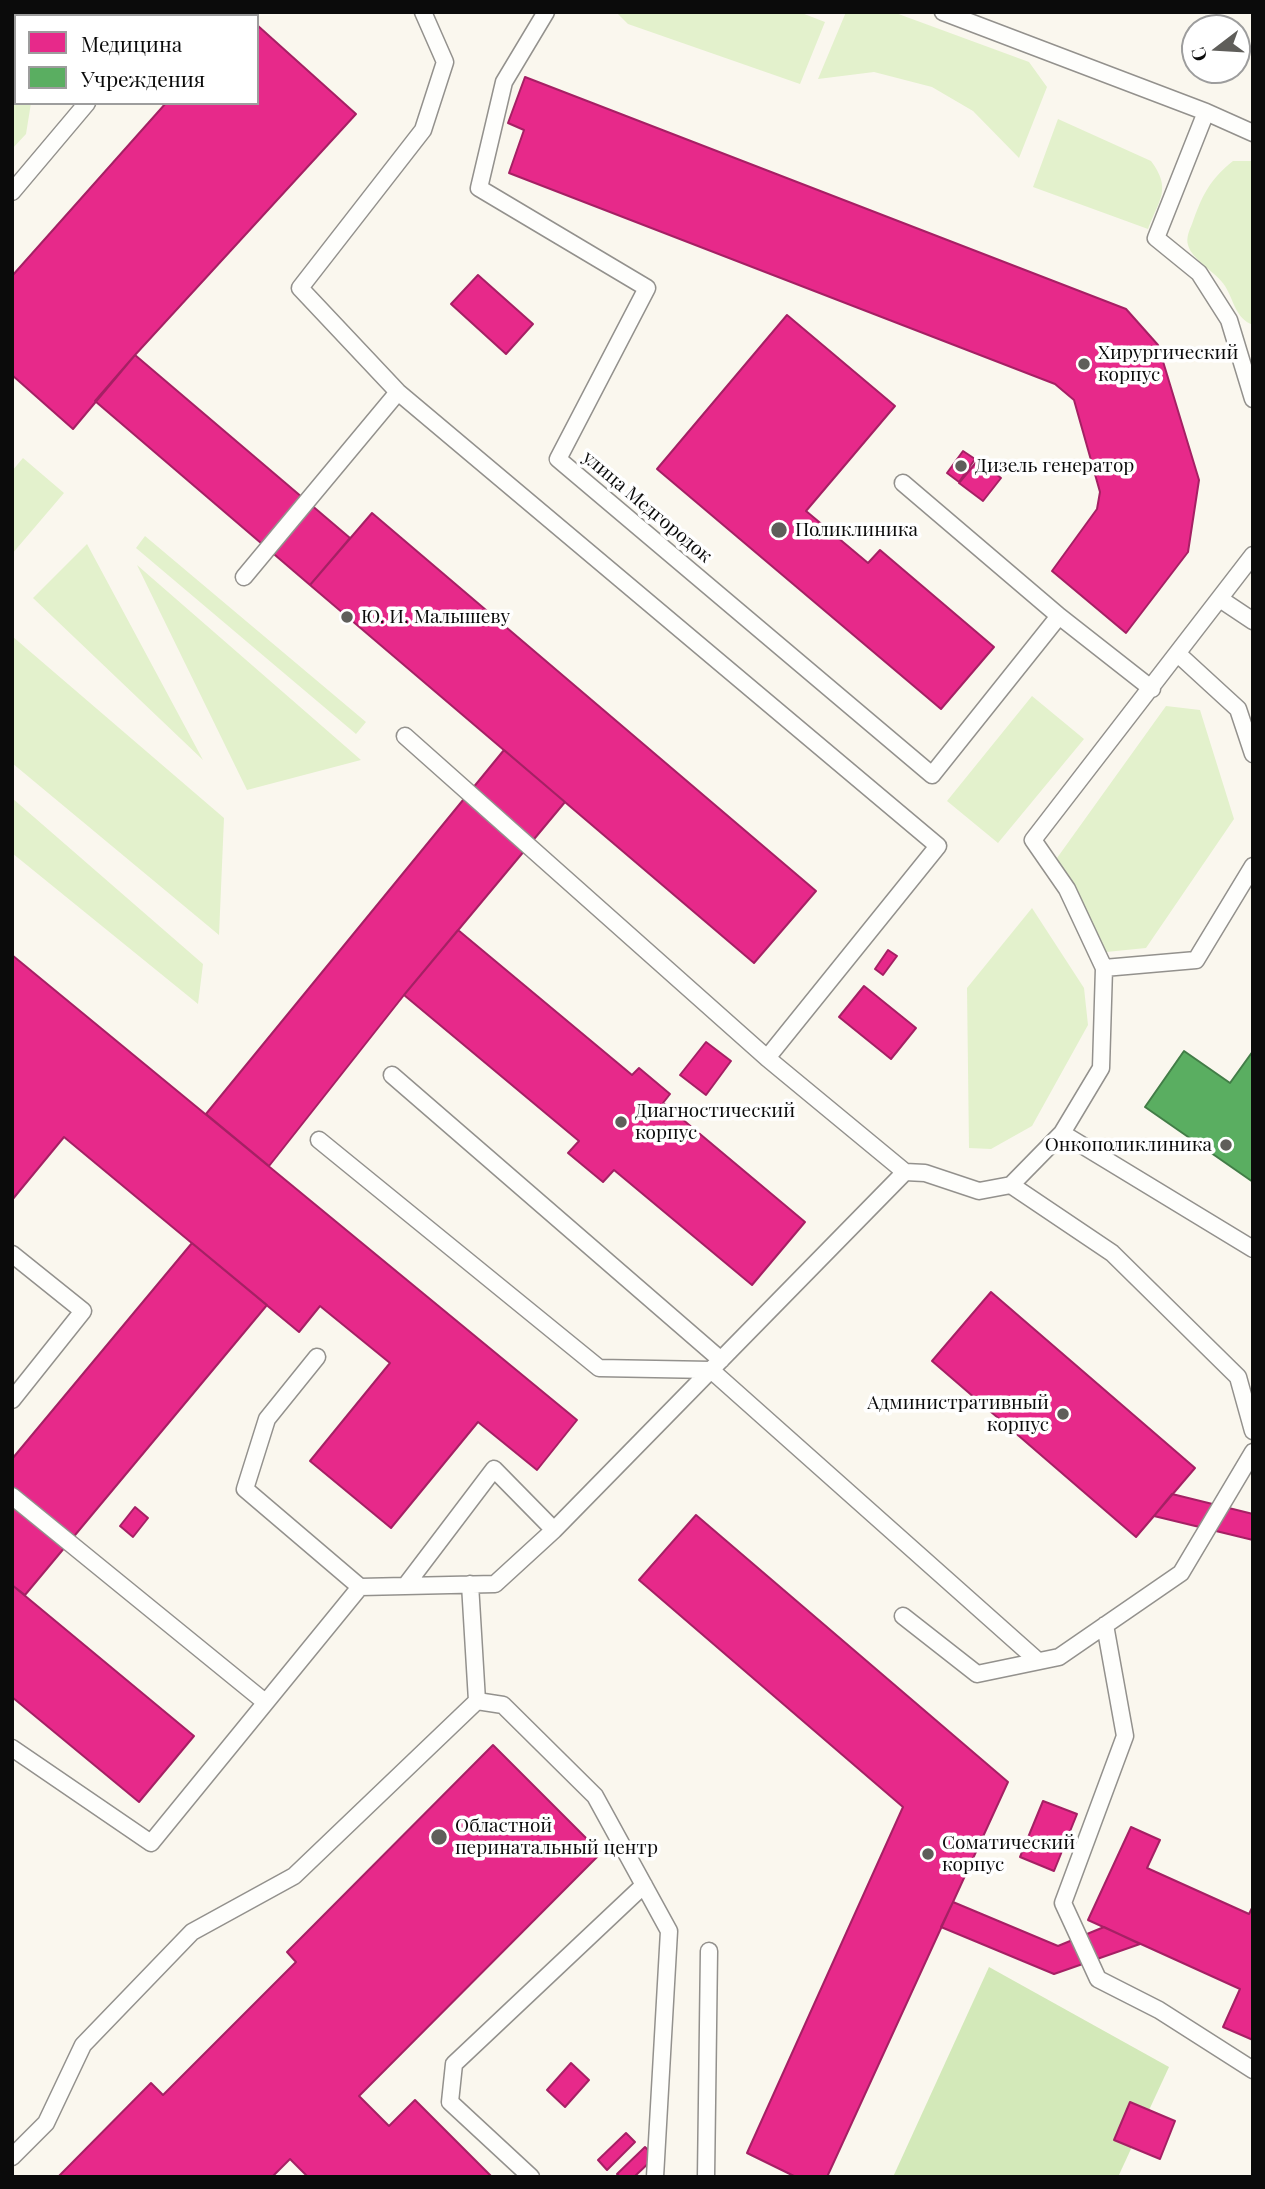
<!DOCTYPE html>
<html>
<head>
<meta charset="utf-8">
<style>
  body { margin:0 }
  #map { position:relative; width:1265px; height:2189px; overflow:hidden; background:#faf7ee; font-family:"Playfair Display",serif }
  canvas { display:block }
  .frame { position:absolute; inset:0; border:14px solid #0b0b0b; pointer-events:none }
  .legend { position:absolute; left:14px; top:14px; width:245px; height:91px; box-sizing:border-box; background:#fff; border:2px solid #9d9d9d; margin:0; padding:9px 12px; list-style:none; font-size:21px; color:#0b0b0b }
  .legend li { display:flex; align-items:center; gap:14px; height:35px }
  .legend b { width:35px; border:2px solid #9d9d9d }
  .north { position:absolute; left:1181px; top:14px; width:70px; height:70px; box-sizing:border-box; background:#fff; border:2px solid #9d9d9d; border-radius:50%; rotate:253deg; font-size:19px; font-weight:700; line-height:28px; text-align:center; color:#0b0b0b }
  .north::after { content:''; display:block; margin:auto; width:24px; height:32px; background:#5f5e5a; clip-path:polygon(50% 0,100% 100%,50% 72%,0 100%) }
</style>
</head>
<body>
<div id="map">
<canvas width="1265" height="2189"></canvas>
<div class="frame"></div>
<ul class="legend">
<li><b style="height:19px;background:#e7298a"></b>Медицина</li>
<li><b style="height:19px;background:#5aae61"></b>Учреждения</li>
</ul>
<div class="north">С</div>
</div>
<script>
const g = document.querySelector('canvas').getContext('2d');
g.lineJoin = 'round';
function fill(path, color) { g.fillStyle = color; g.fill(path, 'evenodd'); }
function stroke(path, color, width, dash) { g.strokeStyle = color; g.lineWidth = width; g.lineCap = dash ? 'butt' : 'round'; g.setLineDash(dash || []); g.stroke(path); }
function drawText(font, color, halo, rows, align = 'center') {
  g.font = font + ' "Playfair Display",serif'; g.lineWidth = 7; g.setLineDash([]); g.textBaseline = 'middle'; g.strokeStyle = halo; g.fillStyle = color; for (const [text, x, y, turn = 0] of rows) {
    g.save(); g.translate(x, y); g.rotate((+turn || 0) * Math.PI / 180); g.textAlign = isNaN(turn) ? turn : align; if (halo) g.strokeText(text, 0, 0); g.fillText(text, 0, 0); g.restore();
  }
}
fill(new Path2D(`
  M616,12h183l26,10 -25,62 -172,-60z
  M846,12h47l136,50 18,25 -28,71 -46,-47 -41,-24 -58,-15 -56,7z
  M16,53v50h15l-5,31 -14,15v-95z
  M1058,119l93,42c21,28 8,39 -3,68l-115,-42z
  M1233,161h20v164c-18,-7 -19,-25 -28,-39 -8,-13 -34,-27 -37,-41 -2,-7 1,-14 4,-21 10,-28 17,-44 41,-63z
  M23,458l41,35 -52,61v-83z
  M145,536l221,186 -10,12 -220,-186z
  M87,544l116,216 -170,-162z
  M137,565l224,195 -114,30z
  M12,636l212,182 -5,117 -207,-172z
  M1032,696l52,43 -86,104 -51,-42z
  M1166,706l34,4 34,109 -88,129 -40,4 -49,-94z
  M12,798l191,166 -5,40 -186,-151z
  M1032,908l52,80 4,37 -56,101 -41,23 -22,-1 -2,-160z`), '#e3f1cc');
fill(new Path2D(`
  M989,1967l180,100 -51,110h-225z`), '#d3e9b9');
const health = new Path2D(`
  M257,25l99,89 -221,241 -62,74 -61,-54v-99l154,-173h91z
  M525,77l601,232 32,36 41,135 -11,72 -62,81 -74,-62 45,-62 3,-17 -26,-92 -19,-16 -546,-211 15,-43 -16,-7z
  M478,275l55,49 -27,30 -55,-50z
  M787,315l108,91 -89,105 62,52 12,-13 114,97 -53,62 -284,-240z
  M135,355l215,183 -40,47 -215,-184z
  M963,451l12,8 -16,23 -12,-9z
  M978,460l23,18 -18,23 -24,-18z
  M372,513l444,378 -62,72 -444,-378z
  M504,750l61,52 -161,193 -135,171 -63,-52z
  M458,930l174,145 7,-7 31,26 -7,9 142,119 -53,63 -138,-115 -11,12 -35,-29 11,-12 -175,-146z
  M888,950l9,6 -14,19 -8,-6z
  M12,955l565,465 -40,50 -59,-48 -87,106 -81,-67 80,-98 -70,-57 -21,26 -235,-195 -52,63z
  M864,986l52,42 -25,31 -52,-42z
  M706,1042l25,19 -25,34 -26,-20z
  M192,1243l75,62 -242,290 -13,-10v-126z
  M991,1292l204,176 -59,69 -204,-176z
  M1172,1494l81,20v26l-99,-24z
  M135,1507l13,11 -15,19 -13,-11z
  M696,1515l312,267 -181,395h-31l-49,-24 156,-346 -264,-227z
  M12,1585l182,151 -55,66 -127,-105z
  M493,1745l108,108 -242,243 30,30 26,-26 77,77h-184l-18,-18 -18,18h-214l93,-94 12,12 133,-133 -9,-10z
  M1043,1801l34,13 -23,57 -34,-14z
  M1131,1827l29,13 -13,28 102,46 4,-8v134l-30,-13 17,-38 -152,-69z
  M953,1902l105,44 46,-19 36,17 -86,30 -113,-47z
  M571,2063l18,17 -24,27 -18,-17z
  M1130,2102l45,19 -15,38 -46,-19z
  M626,2133l9,9 -28,28 -9,-10z
  M645,2147l10,10 -21,20h-14l-3,-3z`);
fill(health, '#e7298a');
stroke(health, '#a52064', 2);
const public = new Path2D(`
  M1184,1051l46,32 23,-32v131l-108,-75z`);
fill(public, '#5aae61');
stroke(public, '#427d47', 2);
const service = new Path2D(`
  M423,12l22,50 -22,68 -123,158 98,104 540,454 -171,212
  M546,12l-42,70 -25,106 168,100 -89,171 374,316 127,-159
  M943,12l263,100 47,21
  M96,16l11,-4
  M152,16l2,-4
  M12,43l4,-2
  M1206,112l-50,126 43,35 30,47 24,79
  M12,192l75,-89
  M903,483l156,133 93,73
  M1253,555l-220,285 34,49 37,79 -3,100 -39,65 -51,52 101,68 126,124 15,54
  M244,577l154,-185
  M1220,599l33,22
  M1178,654l60,55 15,45
  M1104,968l92,-8 57,-94
  M392,1075l329,285
  M1062,1133l191,116
  M319,1140l280,228 112,2 327,291
  M905,1172l20,1 54,18 32,-6
  M12,1254l71,57 -71,89
  M317,1357l-50,62 -22,70 115,98
  M12,1496l253,206
  M406,1585l88,-116 60,61
  M903,1616l74,58 82,-17 122,-84 72,-121
  M1105,1625l20,111 -62,167 35,76 61,31 94,60
  M477,1701l26,4 92,91 74,135 -14,246
  M12,1748l139,95 209,-256 135,-3 59,-54 351,-358 -138,-114 -362,-322
  M12,2157l34,-34 37,-78 109,-113 102,-56 183,-175 -7,-117
  M531,2177l-81,-75 4,-38 190,-179
  M706,2177l3,-226`);
stroke(service, '#93918d', 19);
stroke(service, '#fefefc', 16);
for (const [x, y, r, color] of [
  [1084,364,7,"#5f5e5a"],
  [961,466,7,"#5f5e5a"],
  [779,530,9,"#5f5e5a"],
  [347,617,7,"#5f5e5a"],
  [621,1122,7,"#5f5e5a"],
  [1226,1145,7,"#5f5e5a"],
  [1063,1414,7,"#5f5e5a"],
  [439,1837,9,"#5f5e5a"],
  [928,1854,7,"#5f5e5a"]
]) { const dot = new Path2D(); dot.arc(x, y, r, 0, 2 * Math.PI); g.fillStyle = color; g.fill(dot); stroke(dot, '#fff', 2.5); }
drawText('19px', '#0b0b0b', '#fff', [
  ["Хирургический",1098,353],
  ["корпус",1098,375],
  ["Дизель генератор",975,466],
  ["Поликлиника",795,530],
  ["Ю. И. Малышеву",361,617],
  ["Диагностический",635,1111],
  ["корпус",635,1133],
  ["Онкополиклиника",1212,1145,"right"],
  ["Административный",1049,1403,"right"],
  ["корпус",1049,1425,"right"],
  ["Областной",455,1826],
  ["перинатальный центр",455,1848],
  ["Соматический",942,1843],
  ["корпус",942,1865]
], 'left');
drawText('19px', '#0b0b0b', '#fff', [
  ["улица Медгородок",647,507,40]
]);
</script>
</body>
</html>
